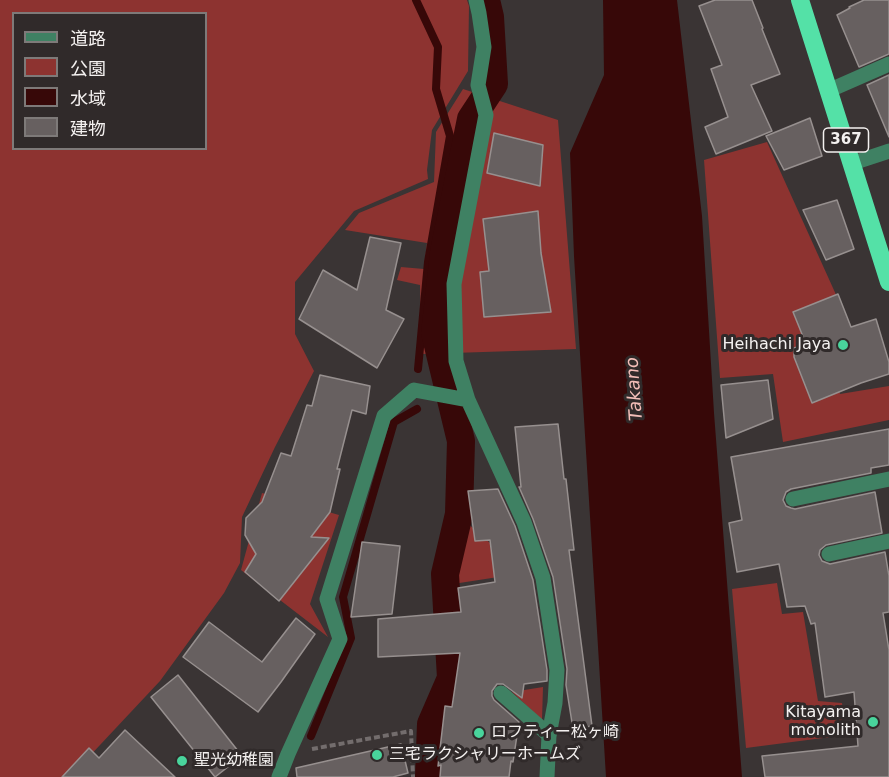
<!DOCTYPE html>
<html>
<head>
<meta charset="utf-8">
<style>
  body { margin:0 }
  #map { position:relative; width:889px; height:777px; overflow:hidden; background:#3a3434; font-family:"DejaVu Sans","Noto Sans JP",sans-serif }
  canvas { display:block }
  .legend { position:absolute; left:12px; top:12px; width:195px; height:138px; box-sizing:border-box; background:#302a2a; border:2px solid #7e7a79; margin:0; padding:8px 10px; list-style:none; font-size:18px; color:#f4f1f0 }
  .legend li { display:flex; align-items:center; gap:12px; height:30px }
  .legend b { width:30px; border:2px solid #7e7a79 }
</style>
</head>
<body>
<div id="map">
<canvas width="889" height="777"></canvas>
<ul class="legend">
<li><b style="height:8px;background:#3f8163"></b>道路</li>
<li><b style="height:16px;background:#8d3330"></b>公園</li>
<li><b style="height:16px;background:#370808"></b>水域</li>
<li><b style="height:16px;background:#676060"></b>建物</li>
</ul>
</div>
<script>
const g = document.querySelector('canvas').getContext('2d');
g.lineJoin = 'round';
function fill(path, color) { g.fillStyle = color; g.fill(path, 'evenodd'); }
function stroke(path, color, width, dash) { g.strokeStyle = color; g.lineWidth = width; g.lineCap = dash ? 'butt' : 'round'; g.setLineDash(dash || []); g.stroke(path); }
function drawText(font, color, halo, rows, align = 'center') {
  g.font = font + ' "DejaVu Sans","Noto Sans JP",sans-serif'; g.lineWidth = 6; g.setLineDash([]); g.textBaseline = 'middle'; g.strokeStyle = halo; g.fillStyle = color; for (const [text, x, y, turn = 0] of rows) {
    g.save(); g.translate(x, y); g.rotate((+turn || 0) * Math.PI / 180); g.textAlign = isNaN(turn) ? turn : align; if (halo) g.strokeText(text, 0, 0); g.fillText(text, 0, 0); g.restore();
  }
}
fill(new Path2D(`
  M0,0h467l2,6 -1,65 -36,59 -5,40 1,9 -74,32 -59,71v52l19,37 -39,76 -33,70 -2,46 -16,30 -64,88 -90,96h-70zM14,14h192v134h-192z
  M463,89l95,31 18,229 -154,5 -2,-69 -23,-5 4,-13 23,2 3,-26 -82,-13 14,-17 75,-31 2,-50z
  M767,142l80,177 -27,8 20,67 49,-8v34l-106,22 -10,-68 -53,4 -16,-218z
  M262,493l77,22 -29,89 18,33 -87,-67z
  M465,521l59,52 -71,11z
  M777,583l5,31 21,-2 15,89 24,2 4,32 -100,13 -14,-159z
  M543,687l-1,33 -30,-28z`), '#8d3330');
fill(new Path2D(`
  M603,0h74l25,216 12,197 28,364h-136l-32,-521 -4,-103 34,-78z`), '#370808');
stroke(new Path2D(`
  M416,0l22,47 -2,42 14,47 -22,126 -10,107
  M311,736l40,-98 -8,-41 51,-175 23,-13`), '#370808', 8);
stroke(new Path2D(`
  M429,777l2,-53 20,-46 -6,-104 14,-60 2,-73 -26,-108 9,-81 27,-133 23,-35 -4,-67 -4,-17`), '#370808', 28);
const building = new Path2D(`
  M715,0h37l11,28 -1,1 18,45 -29,11 21,46 -56,23 -11,-27 23,-10 -17,-48 11,-4 -23,-59z
  M864,0h25v54l-30,13 -22,-52 13,-7 -1,-1z
  M889,75v62l-22,-52z
  M810,118l12,38 -38,14 -18,-34z
  M494,133l49,12 -3,41 -53,-13z
  M837,200l17,49 -28,11 -23,-50z
  M538,211l3,42 10,59 -67,5 -4,-45 9,-1 -6,-52z
  M370,237l31,6 -15,67 18,9 -27,49 -78,-49 24,-49 34,20z
  M838,294l13,33 25,-8 13,43v12l-28,9 -49,20 -18,-46v-9l12,-4 -13,-32z
  M320,375l50,11 -4,28 -14,-4 -15,59h3l-10,43 -19,25 18,1 -50,63 -34,-29 11,-18 -11,-19 1,-17 16,-16 19,-49 10,3 16,-51 5,1z
  M768,380l5,39 -47,19 -5,-53z
  M558,424l6,55h2l8,71h-5l23,176 -19,3 -7,-44 1,-16 -14,-92 -20,-58 -14,-32h2l-6,-60z
  M889,429v36l-18,3v5l-80,16 -5,3 -3,8 3,6 5,2 4,1 80,-17 7,41 -56,12 -6,5 -1,5 3,6 8,3 55,-12 4,24v36l-6,1 6,37v127h-124l-3,-21 96,-10 -4,-54 -29,5 -10,-74 -4,1 -6,-18 -18,1 -8,-43 -42,8 -8,-49 13,-3 -11,-63z
  M498,489l17,37 18,54 14,90v11l-23,3 -2,14 -19,-14h-6l-5,7v5l2,4 25,22 -6,40 -2,-1 -2,16h-69l1,-12 -3,1 7,-60 7,1 8,-54 -82,4v-38l83,-7 -3,-24 37,-6 -5,-42 -15,1 -7,-50z
  M362,542l38,4 -8,68 -41,3z
  M296,618l19,16 -34,48 -23,30 -75,-55 26,-35 53,40z
  M178,675l64,81 -27,21 -64,-80z
  M125,730l50,47h-113l27,-29 10,10z
  M401,744l7,29 -15,4h-96l-1,-9z`);
fill(building, '#676060');
stroke(building, '#97908f', 1.5);
stroke(new Path2D(`
  M312,749l99,-18 2,46`), '#736d6d', 4, [6, 3]);
stroke(new Path2D(`
  M853,163l36,-12
  M793,499l96,-20
  M829,554l60,-13
  M501,693l48,42`), '#3f8163', 15);
stroke(new Path2D(`
  M476,0l3,13 5,34 -6,38 8,30 -32,169 2,77 12,39 56,122 19,56 14,92 -2,33 -6,32 -2,42
  M830,90l59,-26
  M279,777l9,-23 52,-115 -13,-40 57,-183 30,-26 54,10`), '#3f8163', 15);
stroke(new Path2D(`
  M800,0l89,282`), '#54e1a7', 18);
for (const [x, y, r, color] of [
  [843,345,6,"#49d49c"],
  [873,722,6,"#49d49c"],
  [479,733,6,"#49d49c"],
  [377,755,6,"#49d49c"],
  [182,761,6,"#49d49c"]
]) { const dot = new Path2D(); dot.arc(x, y, r, 0, 2 * Math.PI); g.fillStyle = color; g.fill(dot); stroke(dot, '#302a2a', 2); }
for (const [x, y, w] of [
  [846,140,45]
]) { const box = new Path2D(); box.roundRect(x - w / 2, y - 12, w, 24, 4.5); g.fillStyle = '#302a2a'; g.fill(box); stroke(box, '#f4f1f0', 1.5); }
drawText('bold 15px', '#f4f1f0', null, [
  ["367",846,140]
]);
drawText('16px', '#f4f1f0', '#302a2a', [
  ["Heihachi Jaya",831,345,"right"],
  ["Kitayama",861,713,"right"],
  ["monolith",861,731,"right"],
  ["ロフティー松ヶ崎",491,733],
  ["三宅ラクシャリーホームズ",389,755],
  ["聖光幼稚園",194,761]
], 'left');
drawText('italic 18px', '#f3beb8', '#302a2a', [
  ["Takano",635,389,-94]
]);
</script>
</body>
</html>
